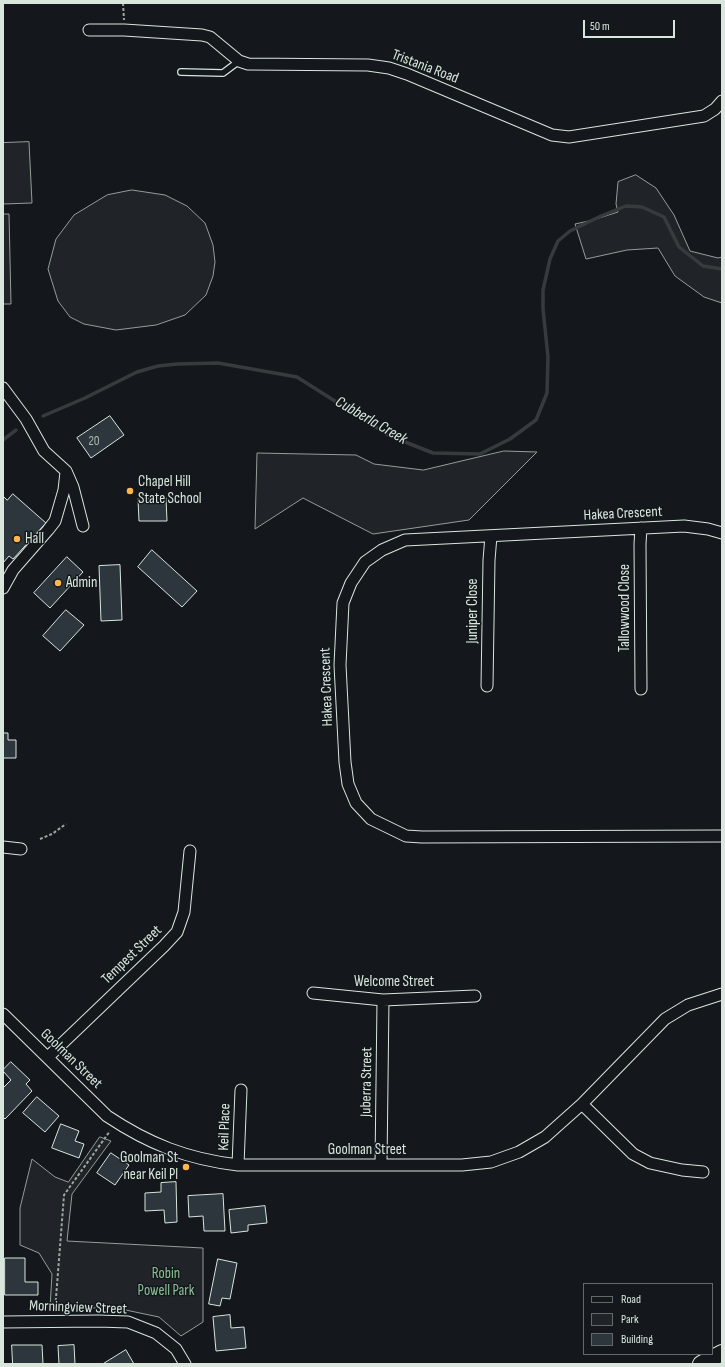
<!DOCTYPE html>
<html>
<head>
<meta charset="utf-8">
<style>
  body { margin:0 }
  #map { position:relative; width:725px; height:1367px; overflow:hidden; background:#14181c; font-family:"Sofia Sans Condensed",sans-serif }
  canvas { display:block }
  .frame { position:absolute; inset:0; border:4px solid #d8e6dc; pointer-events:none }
  .legend { position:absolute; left:583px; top:1283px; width:130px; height:72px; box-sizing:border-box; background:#14181c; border:1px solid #626a69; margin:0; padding:5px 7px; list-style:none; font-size:12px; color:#d8e6dc }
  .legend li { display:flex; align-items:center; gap:8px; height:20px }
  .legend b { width:20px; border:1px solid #626a69 }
  .scale { position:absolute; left:583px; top:20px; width:92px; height:18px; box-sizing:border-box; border:2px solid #d8e6dc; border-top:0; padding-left:5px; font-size:12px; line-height:14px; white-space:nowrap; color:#d8e6dc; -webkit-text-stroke:3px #14181c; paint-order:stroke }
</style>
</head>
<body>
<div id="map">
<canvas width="725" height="1367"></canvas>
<div class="frame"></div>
<ul class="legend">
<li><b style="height:5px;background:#14181c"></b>Road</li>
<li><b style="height:11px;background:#202428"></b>Park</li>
<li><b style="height:11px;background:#2c363c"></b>Building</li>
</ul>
<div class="scale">50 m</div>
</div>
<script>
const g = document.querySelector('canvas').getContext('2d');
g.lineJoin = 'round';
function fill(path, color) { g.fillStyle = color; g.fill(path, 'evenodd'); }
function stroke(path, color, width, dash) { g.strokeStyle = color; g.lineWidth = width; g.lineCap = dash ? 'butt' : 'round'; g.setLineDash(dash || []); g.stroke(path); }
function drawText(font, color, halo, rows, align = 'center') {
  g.font = font + ' "Sofia Sans Condensed",sans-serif'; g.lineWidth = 3; g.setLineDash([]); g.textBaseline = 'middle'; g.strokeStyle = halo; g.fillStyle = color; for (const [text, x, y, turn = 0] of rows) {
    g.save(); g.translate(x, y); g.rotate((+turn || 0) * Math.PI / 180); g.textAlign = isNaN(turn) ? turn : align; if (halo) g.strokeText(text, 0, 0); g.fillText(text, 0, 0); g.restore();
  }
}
const green = new Path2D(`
  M29,142l3,61 -29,1v-61z
  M636,175l20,13 18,27 16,36 28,7 4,-1v46l-18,-6 -29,-21 -17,-28 -31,2 -41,9 -11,-35 18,-4 25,-8 -2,-8 2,-22z
  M132,190l33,5 22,11 18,17 8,22 2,17 -2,14 -7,19 -21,20 -29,10 -40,5 -32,-6 -14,-7 -12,-16 -10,-32 8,-30 18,-24 33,-20z
  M3,214h6l2,90h-8z
  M504,451l33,1 -68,68 -96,14 -70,-36 -48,31 2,-76 99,2 18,9 49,6z
  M100,1137l11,4 -39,53 -5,47 136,7v74l-22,14 -22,-19 -43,-9h-66l2,-34 -13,-21 -19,-8v-37l12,-49 23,18 13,5z`);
fill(green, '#202428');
stroke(green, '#939e99', 1);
stroke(new Path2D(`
  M43,416l42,-18 52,-26 21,-6 19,-2 41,-1 79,14 93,59 43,17 47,1 30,-15 26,-19 11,-27 1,-36 -5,-48v-19l7,-31 8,-18 12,-10 31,-15 25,-10 16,1 22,10 15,30 24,19 19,3
  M3,440l13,-10`), '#363b3e', 3.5);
const building = new Path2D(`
  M110,416l14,19 -33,23 -14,-20z
  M13,494l33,29 -33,36 -4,-3 -6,7v-65l1,-1 3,3z
  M166,498l1,23h-28l-1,-22z
  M152,550l45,41 -15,16 -44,-40z
  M67,557l16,15 -33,36 -16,-15z
  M120,565l2,55 -21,1 -2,-55z
  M66,610l18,15 -24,26 -17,-15z
  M3,733h5v7h8v18h-13z
  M11,1062l19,18 -4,4 6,7 -27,28 -2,-2v-29l8,-8 -8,-9v-1z
  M37,1097l22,19 -14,16 -22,-19z
  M61,1124l18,7 -4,10 9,3 -5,14 -27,-10z
  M111,1153l18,12 -14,20 -18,-12z
  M176,1182l1,40 -12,1 -1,-13 -19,1v-18l16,-1v-9z
  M223,1194l2,37h-21l-1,-15 -14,1 -1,-21z
  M265,1206l2,17 -19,2v6l-17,2 -2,-23z
  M5,1258h20v24h13v13h-33z
  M218,1259l19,4 -7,36 -8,-1 -2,8 -11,-2z
  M230,1315l1,13 13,-1 2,21 -30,3 -3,-34z
  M12,1345h30l1,19h-30z
  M74,1345l1,19h-16l-1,-18z
  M126,1350l8,14h-31z`);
fill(building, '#2c363c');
stroke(building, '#d8e6dc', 1);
const lane = new Path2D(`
  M181,72l42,1 16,-12`);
const street = new Path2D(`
  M89,30h35l78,5 8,2 29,24 9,3 120,1 21,3 18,6 145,61 17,2 135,-21 11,-7 7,-8
  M3,388l23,31 18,32 22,20 7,16 10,39
  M722,533l-14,-4 -24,-3 -279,14 -23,10 -17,12 -14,21 -8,20 -3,62 5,97 3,22 8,19 15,16 35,17 16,1 300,-1
  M3,588l10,-18 35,-40 7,-9 9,-31 2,-18
  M487,686l2,-126 2,-24
  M641,689l-1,-145 1,-16
  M3,847l18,2
  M313,993l70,7 92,-4
  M3,1014l104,102c42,28 80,43 131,49h224l29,-3 28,-10 26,-15 37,-33 83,-85 23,-14 34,-11
  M48,1057l116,-111 13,-14 7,-20 6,-61
  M582,1104l51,50 17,9 32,7 21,2
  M238,1165l3,-75
  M381,1165l2,-165
  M3,1322l95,-1 30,1 28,11 20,16 9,15`);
const secondary = new Path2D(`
  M701,1364l21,-11`);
stroke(lane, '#d8e6dc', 8);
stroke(street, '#d8e6dc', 13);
stroke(secondary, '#d8e6dc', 18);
stroke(new Path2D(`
  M123,3l1,17
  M40,839l12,-5 14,-10
  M55,1311l9,-116 46,-64`), '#9da8a2', 2, [3, 2]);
stroke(lane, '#14181c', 5.5);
stroke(street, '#14181c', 11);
stroke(secondary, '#14181c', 16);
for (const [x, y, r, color] of [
  [130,491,4,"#ffb74d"],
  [17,539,4,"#ffb74d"],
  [58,583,4,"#ffb74d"],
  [186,1167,4,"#ffb74d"]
]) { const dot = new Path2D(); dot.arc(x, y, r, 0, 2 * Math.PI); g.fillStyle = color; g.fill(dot); stroke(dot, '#14181c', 1.5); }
drawText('13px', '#adbab4', null, [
  ["20",94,442]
]);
drawText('15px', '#d8e6dc', '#14181c', [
  ["Tristania Road",425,67,21],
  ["Hakea Crescent",623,514,-3],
  ["Tallowwood Close",625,608,-90],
  ["Juniper Close",473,611,-90],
  ["Hakea Crescent",327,687,-92],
  ["Tempest Street",132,955,-44],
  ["Welcome Street",394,982],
  ["Goolman Street",71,1059,44],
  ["Juberra Street",367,1082,-89],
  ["Keil Place",225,1127,-88],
  ["Goolman Street",367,1150],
  ["Morningview Street",78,1308,2]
]);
drawText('15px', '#d8e6dc', '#14181c', [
  ["Chapel Hill",138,482],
  ["State School",138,499],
  ["Hall",25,539],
  ["Admin",66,583],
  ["Goolman St",178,1158,"right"],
  ["near Keil Pl",178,1175,"right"]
], 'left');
drawText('15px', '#8ac095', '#14181c', [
  ["Robin",166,1274],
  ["Powell Park",166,1291]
]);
drawText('italic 16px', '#d8e6dc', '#14181c', [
  ["Cubberla Creek",371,421,30]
]);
</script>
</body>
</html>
